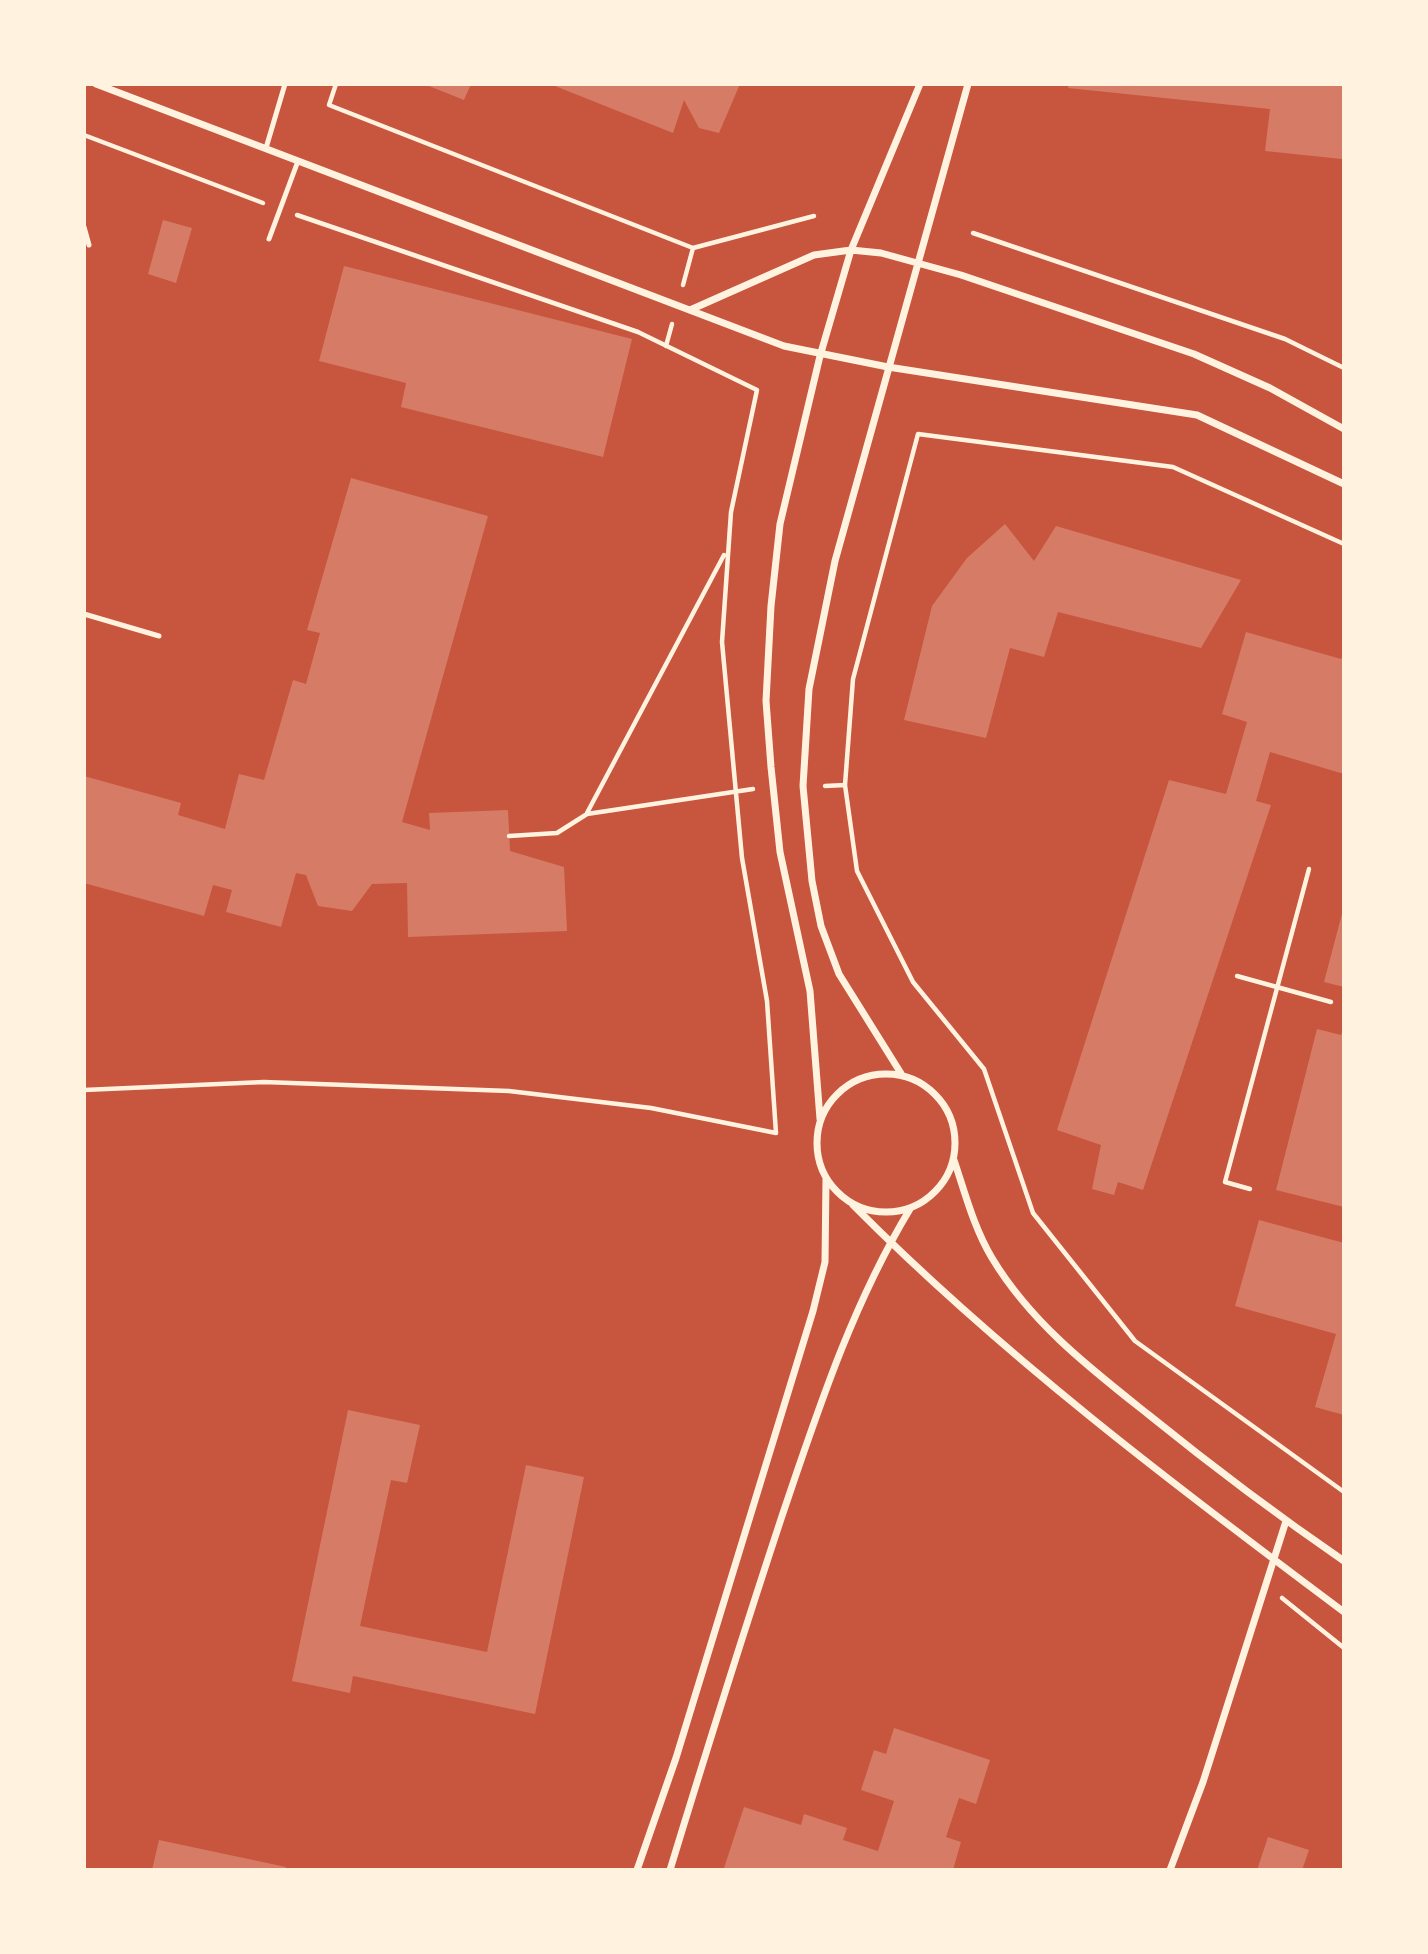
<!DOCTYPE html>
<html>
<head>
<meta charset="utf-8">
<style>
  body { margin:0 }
  #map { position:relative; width:1428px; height:1954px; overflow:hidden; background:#c8553d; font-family:Signika,sans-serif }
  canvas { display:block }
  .frame { position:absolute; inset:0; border:86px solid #fff3e0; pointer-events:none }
</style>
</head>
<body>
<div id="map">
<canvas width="1428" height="1954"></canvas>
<div class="frame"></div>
</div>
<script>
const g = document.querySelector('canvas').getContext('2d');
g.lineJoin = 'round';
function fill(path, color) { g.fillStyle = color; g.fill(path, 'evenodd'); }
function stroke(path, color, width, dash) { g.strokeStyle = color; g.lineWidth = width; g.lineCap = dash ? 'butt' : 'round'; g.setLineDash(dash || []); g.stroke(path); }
fill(new Path2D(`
  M424,84h47l-7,16z
  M550,84h190l-21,49 -20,-5 -15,-28 -11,33z
  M1069,84h275l-2,75 -77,-8 5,-42 -202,-21z
  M163,220l29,8 -16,55 -28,-9z
  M344,266l288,73 -29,118 -202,-50 5,-24 -87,-22z
  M351,478l137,38 -86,306 28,8 -1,-17 79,-3 2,41 54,16 3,64 -159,6 -1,-54 -35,1 -20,27 -34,-5 -12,-31 -10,-2 -15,54 -55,-15 6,-22 -19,-5 -9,31 -120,-33v-107l97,27 -3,12 47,14 14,-55 25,6 29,-100 13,4 14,-51 -13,-3z
  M1005,524l29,37 22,-35 185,54 -40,68 -143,-36 -14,45 -34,-9 -24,90 -82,-18 28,-114 35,-48z
  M1246,632l95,27 3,-7v122l-74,-22 -14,49 15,4 -128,385 -25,-8 -4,13 -22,-6 9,-44 -44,-15 112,-350 57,14 21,-72 -25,-8z
  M1343,910h1v77l-20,-5z
  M1344,1028v179l-68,-17 41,-161 24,6z
  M1259,1220l85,23v172l-29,-8 21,-73 -101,-28z
  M348,1410l72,15 -13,58 -16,-3 -31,146 127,26 39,-187 58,12 -49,237 -182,-38 -3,17 -58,-12z
  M894,1728l96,32 -14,44 -17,-6 -13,39 15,5 -8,28 -229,-2 20,-61 57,18 3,-11 43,14 -4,12 35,11 16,-50 -33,-11 13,-40 12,4z
  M1268,1837l41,13 -7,20h-45z
  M159,1840l127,27 -1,3h-133z`), '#d67c66');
stroke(new Path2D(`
  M336,84l-7,21 364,143
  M84,135l179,68
  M973,233l312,106 59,29
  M683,285l10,-37 121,-32
  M666,346l6,-22
  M1344,544l-171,-77 -255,-33 -65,245 -8,106 12,86 56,111 71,87 49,144 102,128 209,151
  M825,786l20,-1
  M587,813l137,-258
  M509,836l48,-3 30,-19 166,-25
  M1237,976l94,26
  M84,1090l180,-8 245,9 142,17 125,25 -9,-132 -25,-143 -20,-216 9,-130 26,-122 -119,-58 -341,-117
  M1250,1189l-25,-7 84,-313
  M1282,1598l62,50`), '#fff3e0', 4.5);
stroke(new Path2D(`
  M266,148l19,-64
  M84,227l5,18
  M269,239l29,-78
  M84,614l75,22`), '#fff3e0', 5);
stroke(new Path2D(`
  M96,84l688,262 104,21 309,48 147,69
  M690,310l124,-55 37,-5 30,3 80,22 233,79 76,34 74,41
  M817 1143a69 69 0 1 1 138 0a69 69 0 1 1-138 0Z
  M902,1075l-63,-101 -18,-48 -9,-45 -9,-95 6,-97 26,-128 133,-477
  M820,1119l-10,-128 -30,-139 -9,-85 -5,-66 5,-95 9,-82 40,-168 31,-106 69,-166
  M954,1160c11,33 20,68 38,98 39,65 99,111 157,157 63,51 128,100 195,146
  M853,1205c149,150 321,280 491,407
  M637,1870l39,-112 137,-447 12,-49 1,-83
  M670,1870c36,-118 73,-236 112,-354 36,-106 70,-211 128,-307
  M1170,1870l33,-88 83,-261`), '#fff3e0', 7);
</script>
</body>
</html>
